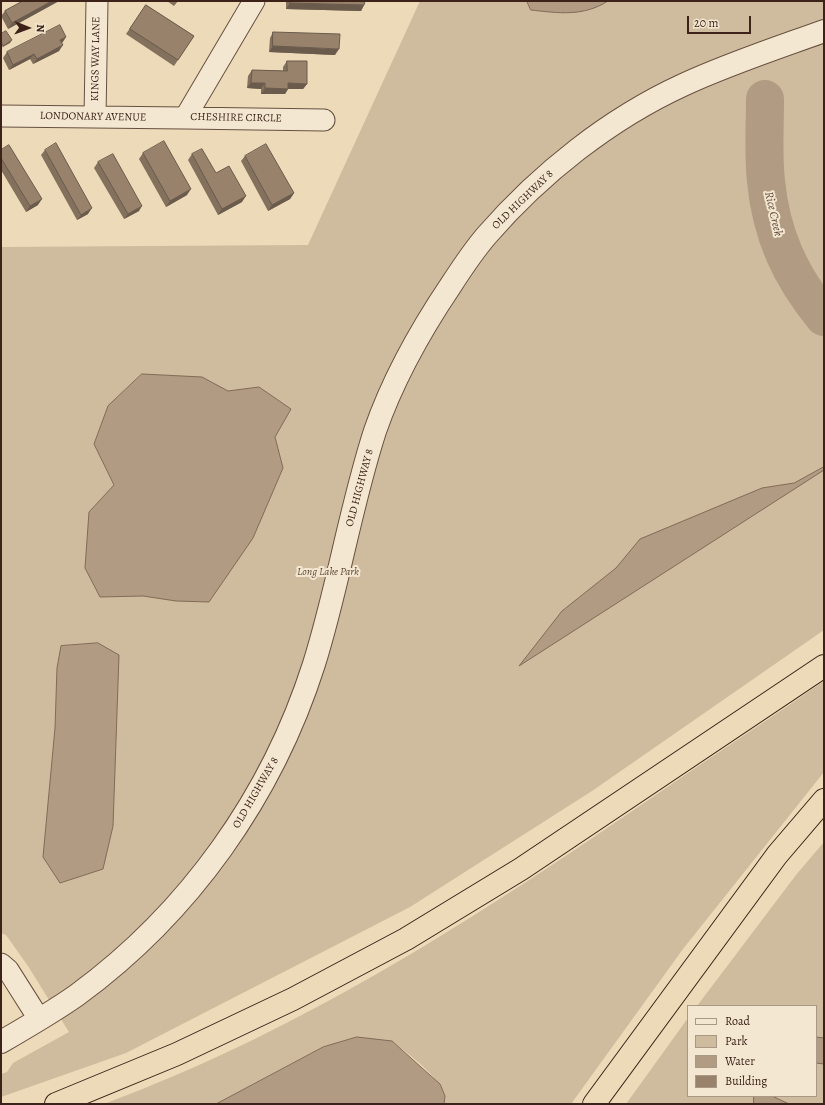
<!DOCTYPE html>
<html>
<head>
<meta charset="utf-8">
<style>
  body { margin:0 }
  #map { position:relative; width:825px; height:1105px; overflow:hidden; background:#eddab8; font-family:Alegreya,serif }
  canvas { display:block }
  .frame { position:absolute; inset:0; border:2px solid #3c2219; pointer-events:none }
  .legend { position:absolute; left:687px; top:1005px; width:130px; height:92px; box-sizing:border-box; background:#f3e7d1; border:1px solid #aa9887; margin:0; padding:5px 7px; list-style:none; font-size:12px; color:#3c2219 }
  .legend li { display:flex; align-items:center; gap:8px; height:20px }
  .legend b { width:20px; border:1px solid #aa9887 }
  .north { position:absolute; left:8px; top:8px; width:40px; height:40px; -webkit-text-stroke:3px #f3e7d1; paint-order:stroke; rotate:91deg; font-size:11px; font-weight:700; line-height:16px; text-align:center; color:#3c2219 }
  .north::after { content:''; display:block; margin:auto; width:14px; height:18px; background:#3c2219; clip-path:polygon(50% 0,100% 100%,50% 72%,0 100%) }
  .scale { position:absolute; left:687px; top:16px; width:64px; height:18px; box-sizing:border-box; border:2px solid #3c2219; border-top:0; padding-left:5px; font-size:12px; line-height:14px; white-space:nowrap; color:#3c2219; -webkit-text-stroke:3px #f3e7d1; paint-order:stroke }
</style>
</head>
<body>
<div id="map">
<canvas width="825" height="1105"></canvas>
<div class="frame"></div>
<ul class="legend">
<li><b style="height:5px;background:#f3e7d1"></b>Road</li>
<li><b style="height:11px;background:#cfbb9d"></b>Park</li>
<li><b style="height:11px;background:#b19b82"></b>Water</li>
<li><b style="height:11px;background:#98826c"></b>Building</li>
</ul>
<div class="north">N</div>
<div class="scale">20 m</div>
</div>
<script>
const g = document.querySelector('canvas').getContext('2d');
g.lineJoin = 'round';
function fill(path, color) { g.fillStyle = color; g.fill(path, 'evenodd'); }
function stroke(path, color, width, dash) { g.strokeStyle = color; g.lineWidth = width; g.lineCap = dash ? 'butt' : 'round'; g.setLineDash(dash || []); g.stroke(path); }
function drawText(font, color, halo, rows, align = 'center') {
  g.font = font + ' Alegreya,serif'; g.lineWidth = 4; g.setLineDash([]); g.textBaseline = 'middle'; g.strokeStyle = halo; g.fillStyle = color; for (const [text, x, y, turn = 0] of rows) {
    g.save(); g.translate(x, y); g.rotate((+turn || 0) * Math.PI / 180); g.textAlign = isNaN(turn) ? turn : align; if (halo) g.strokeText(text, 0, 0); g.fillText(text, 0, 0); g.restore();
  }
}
fill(new Path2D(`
  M420,1h404v629l-232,161 -182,116 -284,146 -125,44v-23l6,-2 6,-9 56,-31 -41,-66 -22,-31 -5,-2v-686l307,-2z
  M824,681v91l-141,177 -112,155h-127c3,-24 -34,-48 -52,-63l-69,6 -107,57h-112c202,-75 380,-191 556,-312 55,-38 110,-73 164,-111z
  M824,842v262h-198l62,-86v78h128v-90h-119l99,-131z`), '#cfbb9d');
const water = new Path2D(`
  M527,1h81c-25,16 -50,12 -77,9z
  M142,374l60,3 26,14 31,-4 32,22 -16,28 8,31 -30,70 -44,64 -33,-1 -33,-5 -43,1 -15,-29 4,-56 25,-27 -20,-41 14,-38z
  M824,467v3l-305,196 43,-55 54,-43 24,-29 122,-51 32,-5z
  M98,643l21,12 -6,171 -10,43 -43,14 -17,-26 12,-129 2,-60 4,-22z
  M357,1037l35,4 48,43 5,12 -1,8h-228l107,-57z
  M816,1037l8,1v26l-8,-1z
  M754,1096h18l17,8h-35z`);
fill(water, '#b19b82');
stroke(water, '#826b58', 1);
stroke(new Path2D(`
  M765,99c0,27 -2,55 1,82 5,53 24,95 58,136`), '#b19b82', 38);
const minor = new Path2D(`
  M254,1l-69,117 139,2
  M1,116l184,2
  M95,117l2,-116
  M1,964l7,6 31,49`);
const tertiary = new Path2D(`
  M1,1042c26,-15 52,-30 76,-47 112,-82 195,-199 237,-331 24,-76 36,-156 61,-233 18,-52 45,-100 76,-146 11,-17 23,-35 36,-50 53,-61 122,-116 196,-150 45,-21 94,-37 141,-54`);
const motorway = new Path2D(`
  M56,1104l121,-50 116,-55 113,-60 115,-70 303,-203
  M594,1104l183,-249 47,-55`);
stroke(minor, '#685041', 23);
stroke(tertiary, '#685041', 24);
stroke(motorway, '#3c2219', 24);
stroke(minor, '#f3e7d1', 21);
stroke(tertiary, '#f3e7d1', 22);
stroke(motorway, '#eddab8', 22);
fill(new Path2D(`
  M23,1h36l-51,28 -7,-13 4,-5z
  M167,1h11l-4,5z
  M286,1h79l-1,4 -3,6 -75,-2z
  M146,5l48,31 -20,30 -48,-32z
  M273,32l62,23 -66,-3 1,-14z
  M66,37l-4,6 -3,8 -26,13 -3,-5 -21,11 -6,-12 4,-6z
  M287,61l20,23 -4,5h-15l-3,5h-24v-5l-14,-1 1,-12 4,-6 31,1v-4z
  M1,150l37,55 -12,7 -25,-42z
  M45,150l43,64 -11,6 -36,-65z
  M143,153l44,42 -21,12 -27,-48z
  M192,154l24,19 26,29 -24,13 -30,-55z
  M245,156l49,37 -4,6 -22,12 -27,-50z
  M98,162l41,49 -15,8 -30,-51z`), '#83705d');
fill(new Path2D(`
  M52,1h7l-51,28 4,-6z
  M290,3l74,2 -3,6 -75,-2z
  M66,37l-4,6 -5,3 3,-6z
  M12,40l-2,3 -9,5 2,-2z
  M63,45l-4,6 -26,13 4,-5z
  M273,46l66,3 -4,6 -66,-3z
  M34,54l-4,5 -21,11 4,-5z
  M251,83h14l-4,6 -14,-1z
  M288,83l19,1 -4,5h-15l-3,5h-24l4,-6z
  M191,189l-4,6 -21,12 4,-6z
  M294,193l-4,6 -22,12 4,-6z
  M246,196l-4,6 -24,13 4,-6z
  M42,199l-4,6 -12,7 4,-6z
  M142,206l-3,5 -15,8 4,-5z
  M92,208l-4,6 -11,6 4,-5z`), '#6a5b4c');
const building = new Path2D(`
  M23,1h29l-40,22 -7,-12z
  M290,1h75l-1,4 -74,-2z
  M146,5l48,31 -16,24 -48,-31z
  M60,25l6,12 -6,3 3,5 -26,14 -3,-5 -21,11 -6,-13z
  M6,31l6,9 -9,6 -2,-4v-8z
  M273,32l67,2 -1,15 -66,-3z
  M287,61h20v23l-19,-1v6l-23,-1v-5h-14l1,-13 35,1z
  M164,141l27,48 -21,12 -27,-48z
  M56,143l36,65 -11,7 -36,-65z
  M266,144l28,49 -22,12 -27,-49z
  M9,145l33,54 -12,7 -29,-48v-8z
  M202,149l14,24 13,-7 17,30 -24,13 -30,-55z
  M113,154l29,52 -14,8 -30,-52z`);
fill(building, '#98826c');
stroke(building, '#6a5b4c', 1);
drawText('11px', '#3c2219', '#f3e7d1', [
  ["KINGS WAY LANE",96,59,-89],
  ["LONDONARY AVENUE",93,117,1],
  ["CHESHIRE CIRCLE",236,118,1],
  ["OLD HIGHWAY 8",523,200,-44],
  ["OLD HIGHWAY 8",360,488,-75],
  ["OLD HIGHWAY 8",256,793,-60]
]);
drawText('italic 11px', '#61483a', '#f3e7d1', [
  ["Long Lake Park",328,572]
]);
drawText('italic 12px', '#5f4638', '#f3e7d1', [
  ["Rice Creek",773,214,77]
]);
</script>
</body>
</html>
